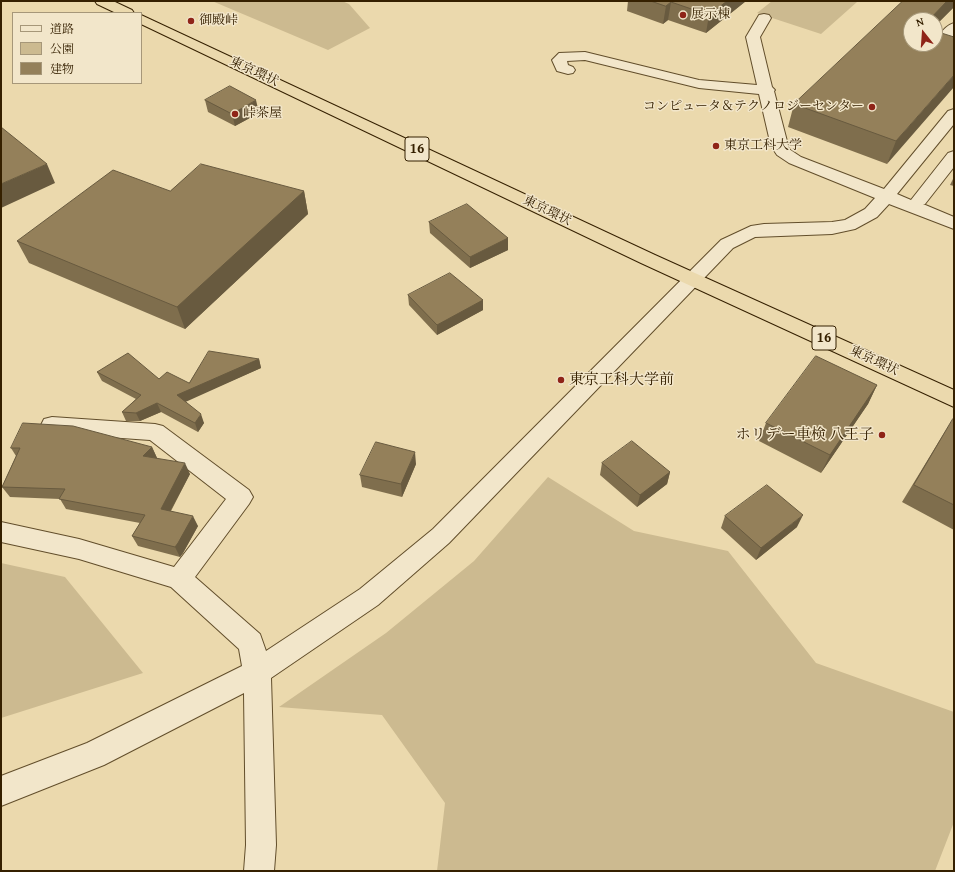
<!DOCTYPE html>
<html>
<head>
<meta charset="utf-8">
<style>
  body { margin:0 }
  #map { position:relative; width:955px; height:872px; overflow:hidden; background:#ebd9ad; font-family:"Gentium Book Plus","Noto Serif JP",serif }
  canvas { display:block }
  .frame { position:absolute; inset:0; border:2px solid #352000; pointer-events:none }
  .legend { position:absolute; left:12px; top:12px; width:130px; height:72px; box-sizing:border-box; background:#f2e6ca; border:1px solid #a69779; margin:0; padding:5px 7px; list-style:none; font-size:12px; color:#352000 }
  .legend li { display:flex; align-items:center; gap:8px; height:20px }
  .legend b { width:20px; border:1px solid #a69779 }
  .north { position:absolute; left:903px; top:12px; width:40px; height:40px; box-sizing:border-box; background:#f2e6ca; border:1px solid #a69779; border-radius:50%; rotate:343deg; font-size:11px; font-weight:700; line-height:16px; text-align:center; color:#352000 }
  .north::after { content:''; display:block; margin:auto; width:14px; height:18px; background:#8f2418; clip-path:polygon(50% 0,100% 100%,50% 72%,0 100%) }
</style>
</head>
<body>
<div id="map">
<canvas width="955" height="872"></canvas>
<div class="frame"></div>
<ul class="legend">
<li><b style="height:5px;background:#f2e6ca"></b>道路</li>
<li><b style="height:11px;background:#ccba90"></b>公園</li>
<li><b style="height:11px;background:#94805a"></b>建物</li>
</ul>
<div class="north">N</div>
</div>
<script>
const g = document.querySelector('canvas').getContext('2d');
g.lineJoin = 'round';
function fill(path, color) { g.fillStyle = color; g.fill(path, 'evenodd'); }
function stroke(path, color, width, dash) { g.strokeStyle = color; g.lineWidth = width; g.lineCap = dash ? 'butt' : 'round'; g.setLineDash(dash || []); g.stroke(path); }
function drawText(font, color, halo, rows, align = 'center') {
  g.font = font + ' "Gentium Book Plus","Noto Serif JP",serif'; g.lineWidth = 3; g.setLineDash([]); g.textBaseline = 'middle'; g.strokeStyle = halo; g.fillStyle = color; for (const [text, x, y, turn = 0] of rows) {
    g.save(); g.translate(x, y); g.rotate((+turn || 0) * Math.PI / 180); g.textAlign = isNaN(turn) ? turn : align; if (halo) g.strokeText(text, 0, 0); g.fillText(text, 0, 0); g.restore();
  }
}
fill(new Path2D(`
  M212,1h130l7,3 21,24 -42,22z
  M772,1h81l4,1 -36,32 -64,-21z
  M548,477l86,54 94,20 88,112 138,49v110l-19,49h-498l8,-68 -63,-88 -103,-8 107,-74 88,-72z
  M1,563l64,14 78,96 -142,45z`), '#ccba90');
const minor = new Path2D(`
  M764,14l5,1 2,3 -11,19 12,50 3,3 -1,1 15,58 12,8 83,32 64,-78 6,-2v15l-57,70 14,6 37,-47 6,-2v16l-29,37h-2l31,13v12l-65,-25 -12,13 -22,12 -23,5 -77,3 -22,11 -284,295 -71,62 -107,73 5,167 -2,26h-30l2,-26 -2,-152 -140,72 -103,41v-30l86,-33 155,-77 -3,-17 -68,-62 -92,-28 -78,-17v-20l78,17 95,28 52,-68 -76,-59 -98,-7 -8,-2 -3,-6 3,-6 8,-2 103,7 8,2 86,64 4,7 -4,7 -54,73 65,57 6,17 94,-62 73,-60 288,-289 30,-14 13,-2 68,-2 13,-2 20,-11 10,-11 -86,-35 -12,-8 -6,-9 -12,-52 -60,-6 -114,-28 -18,1 1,4 5,2 2,3 -2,3 -5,1 -11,-3 -5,-11 7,-7 26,-1 114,28 58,5 -11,-48 13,-22z
  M954,23v22l-15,-4 -2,-3c4,-6 10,-13 17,-15z`);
const highway = new Path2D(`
  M95,1h18l19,9 2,3h-18l-19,-9z
  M141,15l514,240 299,135v17l-313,-144 -500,-239z`);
stroke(minor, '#624e2b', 2);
stroke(highway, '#352000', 2);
fill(minor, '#f2e6ca');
fill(highway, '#ebd9ad');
fill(new Path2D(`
  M628,1h118l-40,32 -38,-13 -5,4 -36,-13z
  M898,1h56v6l-19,19 -24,18 43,-7 -67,127 -99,-37 6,-23 108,-102z
  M205,100l54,13 -24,13 -27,-14z
  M954,177v9l-4,-1z
  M170,191h134l4,23 -123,115 -156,-66 -12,-22z
  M429,222l79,16v12l-38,18 -40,-35z
  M408,295l75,5v10l-46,25 -28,-30z
  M259,359l2,9 -76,33 19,22 -6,9 -37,-20 -21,9h-14l-4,-9 14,-13 -34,-18 -5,-9 92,11z
  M877,385l-9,19 -47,69 -62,-32 7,-18z
  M953,419l1,1v110l-52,-28 39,-64z
  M152,447l5,11 33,16 -19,37 27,15 -15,27 -3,4 -42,-11 -6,-10 8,-13 -74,-14 -6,-10 -50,-2 -8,-10 14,-31 -5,-8z
  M602,463l68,9 -3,12 -30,23 -37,-32z
  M416,464l-14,33 -40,-10 -2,-12z
  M725,516l72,11 -41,33 -35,-32z`), '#7f6e4d');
fill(new Path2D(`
  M727,1h19l-40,32 3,-18z
  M947,1h7v6l-19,19v-6h-6z
  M671,2l-3,18 -5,4 3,-18z
  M954,75v12l-67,77 9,-23z
  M256,100l3,13 -24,13 -3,-12z
  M47,164l8,19 -54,25v-24z
  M304,191l4,23 -123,115 -8,-22z
  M508,238v12l-38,18v-11z
  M483,300v10l-46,25v-10z
  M259,359l2,9 -80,36 -4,-9z
  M877,385l-9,19 -47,69 9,-18z
  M157,403l4,9 -21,9 -4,-8z
  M201,414l3,9 -6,9 -3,-9z
  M152,447l5,11 -14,-2z
  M415,452l1,12 -14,33 -1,-13z
  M185,463l5,11 -24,45 -5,-10z
  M670,472l-3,12 -30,23 3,-12z
  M803,515l-6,12 -41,33 5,-12z
  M193,516l5,10 -15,27 -3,4 -5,-10z`), '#685a3f');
const building = new Path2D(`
  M651,1h76l-18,14 -38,-13 -5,4z
  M903,1h44l-18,19h-18v24h24v-13l19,6v38l-58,66 -102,-37z
  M230,86l26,14 -24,14 -27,-14z
  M1,127l46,37 -46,20z
  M201,164l103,27 -127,116 -160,-66 96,-71 57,21z
  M467,204l41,34 -38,19 -41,-35z
  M450,273l33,27 -46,25 -29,-30z
  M209,351l50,8 -82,36 24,19 -6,9 -38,-20 -21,10 -14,-1 19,-17 -44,-23 31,-19 31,26 8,-7 22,11z
  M816,356l61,29 -47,70 -64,-32z
  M953,419l1,1v85l-40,-20z
  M23,423l50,3 79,21 -9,9 42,7 -24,46 32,7 -15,27 -3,4 -43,-11 13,-21 -86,-16 6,-10 -63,-2 18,-39h-9z
  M632,441l38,31 -30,23 -38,-32z
  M376,442l39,10 -14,32 -41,-9z
  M767,485l36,30 -42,33 -36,-32z`);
fill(building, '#94805a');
stroke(building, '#685a3f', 1);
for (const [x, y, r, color] of [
  [683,15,4,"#8f2418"],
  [191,21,4,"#8f2418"],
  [872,107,4,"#8f2418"],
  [235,114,4,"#8f2418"],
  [716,146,4,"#8f2418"],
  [561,380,4,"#8f2418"],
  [882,435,4,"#8f2418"]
]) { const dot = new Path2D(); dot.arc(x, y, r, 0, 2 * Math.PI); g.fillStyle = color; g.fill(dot); stroke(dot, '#f2e6ca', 1.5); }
drawText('13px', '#352000', '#f2e6ca', [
  ["展示棟",691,15],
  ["御殿峠",199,21],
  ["コンピュータ＆テクノロジーセンター",864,107,"right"],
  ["峠茶屋",243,114],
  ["東京工科大学",724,146]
], 'left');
drawText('13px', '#352000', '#f2e6ca', [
  ["東京環状",254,72,25],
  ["東京環状",547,211,26],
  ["東京環状",874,361,25]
]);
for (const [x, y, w] of [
  [417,149,24],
  [824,338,24]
]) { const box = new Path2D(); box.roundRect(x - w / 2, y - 12, w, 24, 3); g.fillStyle = '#f2e6ca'; g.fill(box); stroke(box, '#352000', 1); }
drawText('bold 14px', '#352000', null, [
  ["16",417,149],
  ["16",824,338]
]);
drawText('15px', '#352000', '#f2e6ca', [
  ["東京工科大学前",569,380],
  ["ホリデー車検 八王子",874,435,"right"]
], 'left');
</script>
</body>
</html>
